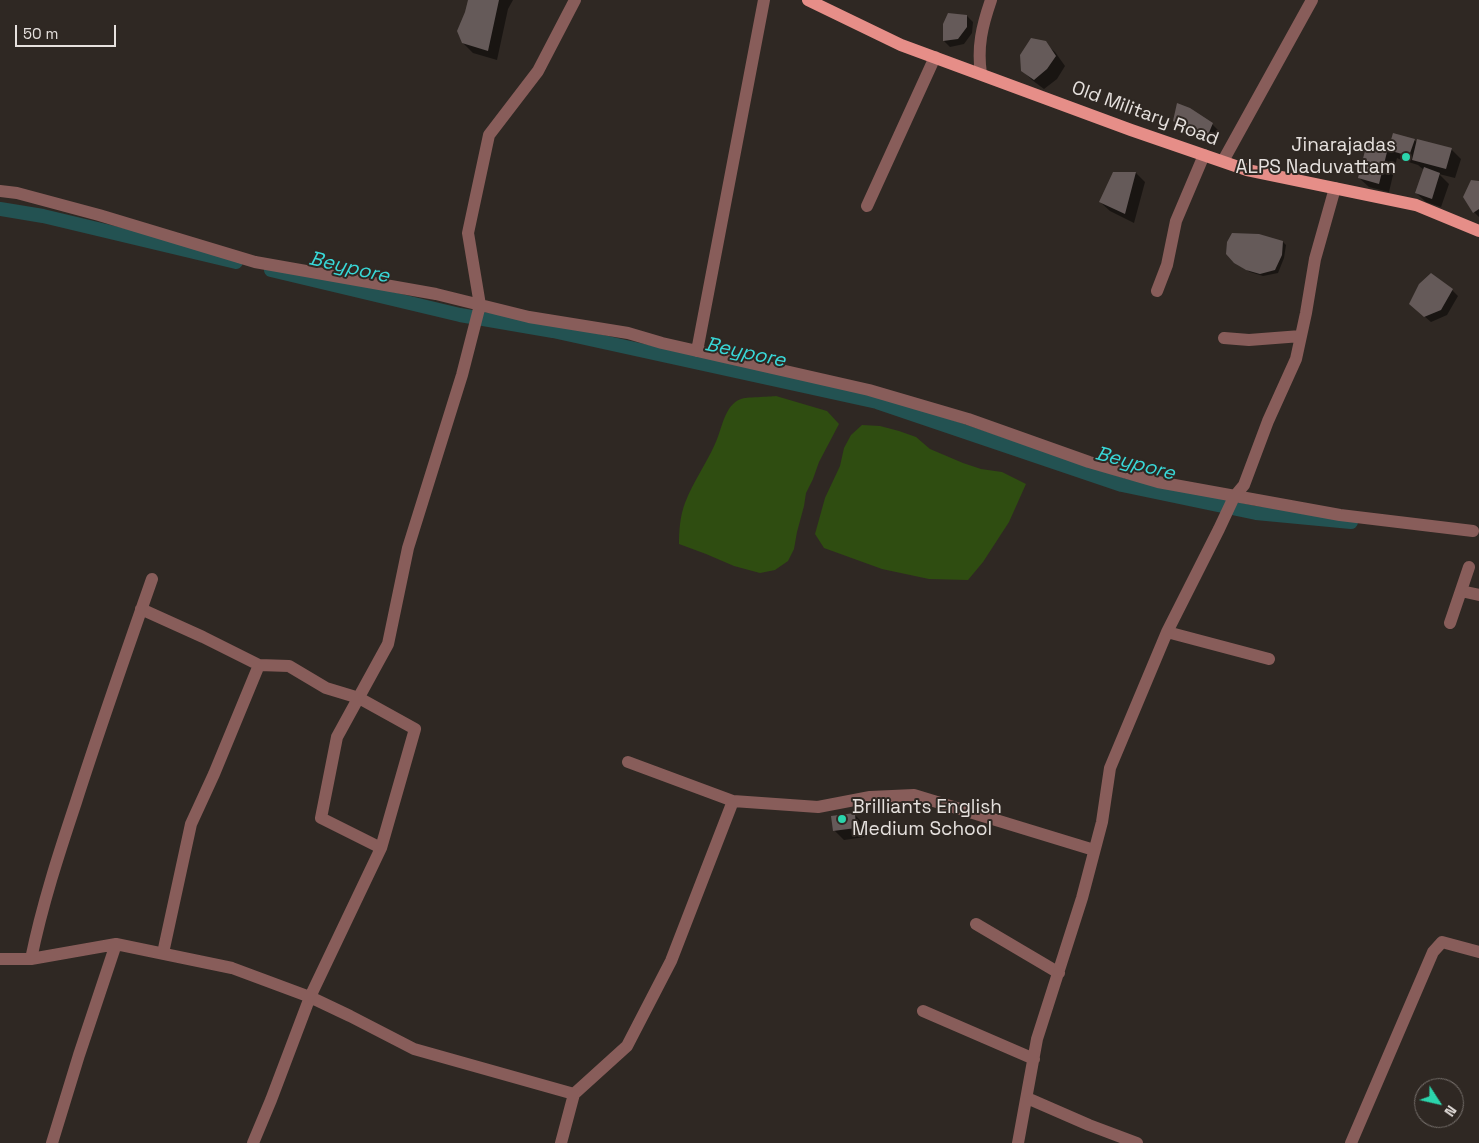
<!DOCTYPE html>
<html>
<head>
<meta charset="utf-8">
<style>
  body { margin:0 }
  #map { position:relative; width:1479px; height:1143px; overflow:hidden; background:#2f2823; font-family:"Space Grotesk",sans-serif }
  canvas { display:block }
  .north { position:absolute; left:1414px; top:1078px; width:50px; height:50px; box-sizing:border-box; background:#2f2823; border:1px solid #78726e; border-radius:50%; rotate:125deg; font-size:14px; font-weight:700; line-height:20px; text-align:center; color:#e6e1de }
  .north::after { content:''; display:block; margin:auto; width:18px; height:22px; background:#2bd5ac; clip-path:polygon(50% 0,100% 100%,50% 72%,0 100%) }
  .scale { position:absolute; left:15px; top:25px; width:101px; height:22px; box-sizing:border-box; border:2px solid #e6e1de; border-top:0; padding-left:6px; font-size:15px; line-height:18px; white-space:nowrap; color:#e6e1de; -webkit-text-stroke:4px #2f2823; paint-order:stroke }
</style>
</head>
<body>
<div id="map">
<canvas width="1479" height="1143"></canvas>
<div class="north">N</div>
<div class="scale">50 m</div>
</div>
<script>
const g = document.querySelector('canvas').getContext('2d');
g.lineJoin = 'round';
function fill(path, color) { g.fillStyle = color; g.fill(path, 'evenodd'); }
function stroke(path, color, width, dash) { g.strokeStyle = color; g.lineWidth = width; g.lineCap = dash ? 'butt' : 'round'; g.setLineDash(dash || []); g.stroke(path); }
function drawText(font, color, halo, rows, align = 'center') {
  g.font = font + ' "Space Grotesk",sans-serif'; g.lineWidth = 4; g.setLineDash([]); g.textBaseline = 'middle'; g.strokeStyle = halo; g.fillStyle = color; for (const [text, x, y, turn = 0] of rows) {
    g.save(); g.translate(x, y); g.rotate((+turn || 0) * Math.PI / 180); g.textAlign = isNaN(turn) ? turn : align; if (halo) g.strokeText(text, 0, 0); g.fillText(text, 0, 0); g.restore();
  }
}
fill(new Path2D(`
  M776,396l51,15 12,13 -20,38 -6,17 -7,14 -2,13 -7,26 -3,17 -6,12 -13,9 -15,3 -26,-7 -28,-12 -27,-10c0,-13 1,-28 6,-41 8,-21 21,-39 30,-59 7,-14 9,-39 26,-45 4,-2 29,-2 35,-3z
  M862,425l18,1 19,5 17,6 14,12 33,14 18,6 21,3 24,12 -17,38 -26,40 -15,18 -39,-1 -47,-10 -58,-21 -9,-14 10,-36 15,-32 4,-18 7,-13z`), '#2f4d11');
fill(new Path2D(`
  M469,0h44l-5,9 -11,51 -24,-7 -10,-10z
  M967,16l6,6 -1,11 -8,11 -14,3 -6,-6z
  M1045,43l10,9 10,14 -8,13 -13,10 -12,-9 -9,-9z
  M1175,120l37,4 6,6 -4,11 -17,-3z
  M1394,134l20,6 4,3 33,6 10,10 -6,19 -16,-4 10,10 -8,23 -15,-5 -10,-9 8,-23 -6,-5 -19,-6 -2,-1 -8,34 -20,-5 -10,-9 28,-29 2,2z
  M1114,173h22l9,9 -11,41 -24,-12 -10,-9z
  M1479,183v34l-5,-5z
  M1283,242l3,3 -2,13 -6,15 -15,3 -13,-4 -12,-7z
  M1452,290l6,6 -11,19 -16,7 -14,-12z
  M854,814l10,10 1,13 -21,3 -10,-10z`), '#0007');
stroke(new Path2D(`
  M0,209l43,7 193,46
  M271,270l189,45 93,16 324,71 245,83 134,28 95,9`), '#235252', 14);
fill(new Path2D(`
  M468,0h31l-11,51 -26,-8 -5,-12 8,-19z
  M948,13l19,2v12l-9,12 -15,2v-17z
  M1031,38l15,3 10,15 -9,13 -13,11 -13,-9 -1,-16z
  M1177,103l13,5 23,15 -5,12 -18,-3 -17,-11z
  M1393,133l22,6 -6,17 -21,-6z
  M1417,139l35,9 -6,21 -34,-9z
  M1367,143l21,5 -9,36 -21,-6z
  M1424,167l16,6 -8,26 -17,-6z
  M1113,172h23l-11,42 -26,-12z
  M1471,180l8,1v28l-6,4 -10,-16z
  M1232,233l27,1 24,7 -1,14 -7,15 -15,4 -14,-4 -12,-7 -8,-9 1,-12z
  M1431,273l22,16 -12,21 -17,7 -15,-13 10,-20z
  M855,813l1,15 -23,3 -2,-15z`), '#655a59');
stroke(new Path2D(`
  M981,74c-4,-27 1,-48 10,-74
  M1223,161l89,-161
  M0,191l17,2 82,22 156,47 181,32 93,23 99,16 34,10 207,47 99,29 121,43 69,20 182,33 133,16
  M867,206l68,-149
  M1157,291l10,-26 9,-44 28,-66
  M1224,338l25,2 52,-4
  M697,351l67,-351
  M1461,591l18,4
  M141,609l62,28 56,28 30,1 37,22 33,10 56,31 -34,119
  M1450,623l19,-56
  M1167,632l102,27
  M628,762l105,39 85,6 52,-10 44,-2 180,55
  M976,924l83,49
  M116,944l-85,15c11,-54 28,-106 45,-157 24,-75 50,-149 76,-223
  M163,953l28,-129 23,-50 45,-109
  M0,959h31
  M923,1011l111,48
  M574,1094l53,-48 44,-85 62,-160
  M1027,1098l62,27 48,18
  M52,1143l27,-88 37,-111 116,24 78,29 40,19 64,33 160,45 -13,49
  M253,1143l18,-43 39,-103 71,-149 -60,-30 16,-81 51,-93 20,-96 54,-173 18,-70 -12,-72 21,-98 49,-64 37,-71
  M1018,1143l19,-104 45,-141 20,-76 8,-54 57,-136 52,-103 15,-32 10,-12 24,-64 28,-62 10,-46 9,-54 20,-71
  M1351,1143l82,-191 9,-10 37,10`), '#885d5a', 12);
stroke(new Path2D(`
  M808,0l93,45 230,85 116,40 169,35 63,26`), '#e68e88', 12);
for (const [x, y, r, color] of [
  [1406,157,5,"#2bd5ac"],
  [842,819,5,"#2bd5ac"]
]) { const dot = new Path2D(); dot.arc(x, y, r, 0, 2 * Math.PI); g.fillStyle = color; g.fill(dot); stroke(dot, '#2f2823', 2); }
drawText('19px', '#e6e1de', '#2f2823', [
  ["Old Military Road",1145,114,20]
]);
drawText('19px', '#e6e1de', '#2f2823', [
  ["Jinarajadas",1396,146],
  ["ALPS Naduvattam",1396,168],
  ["Brilliants English",852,808,"left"],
  ["Medium School",852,830,"left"]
], 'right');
drawText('italic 20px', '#38d8d8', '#2f2823', [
  ["Beypore",349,268,13],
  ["Beypore",745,353,12],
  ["Beypore",1135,464,15]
]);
</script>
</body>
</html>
